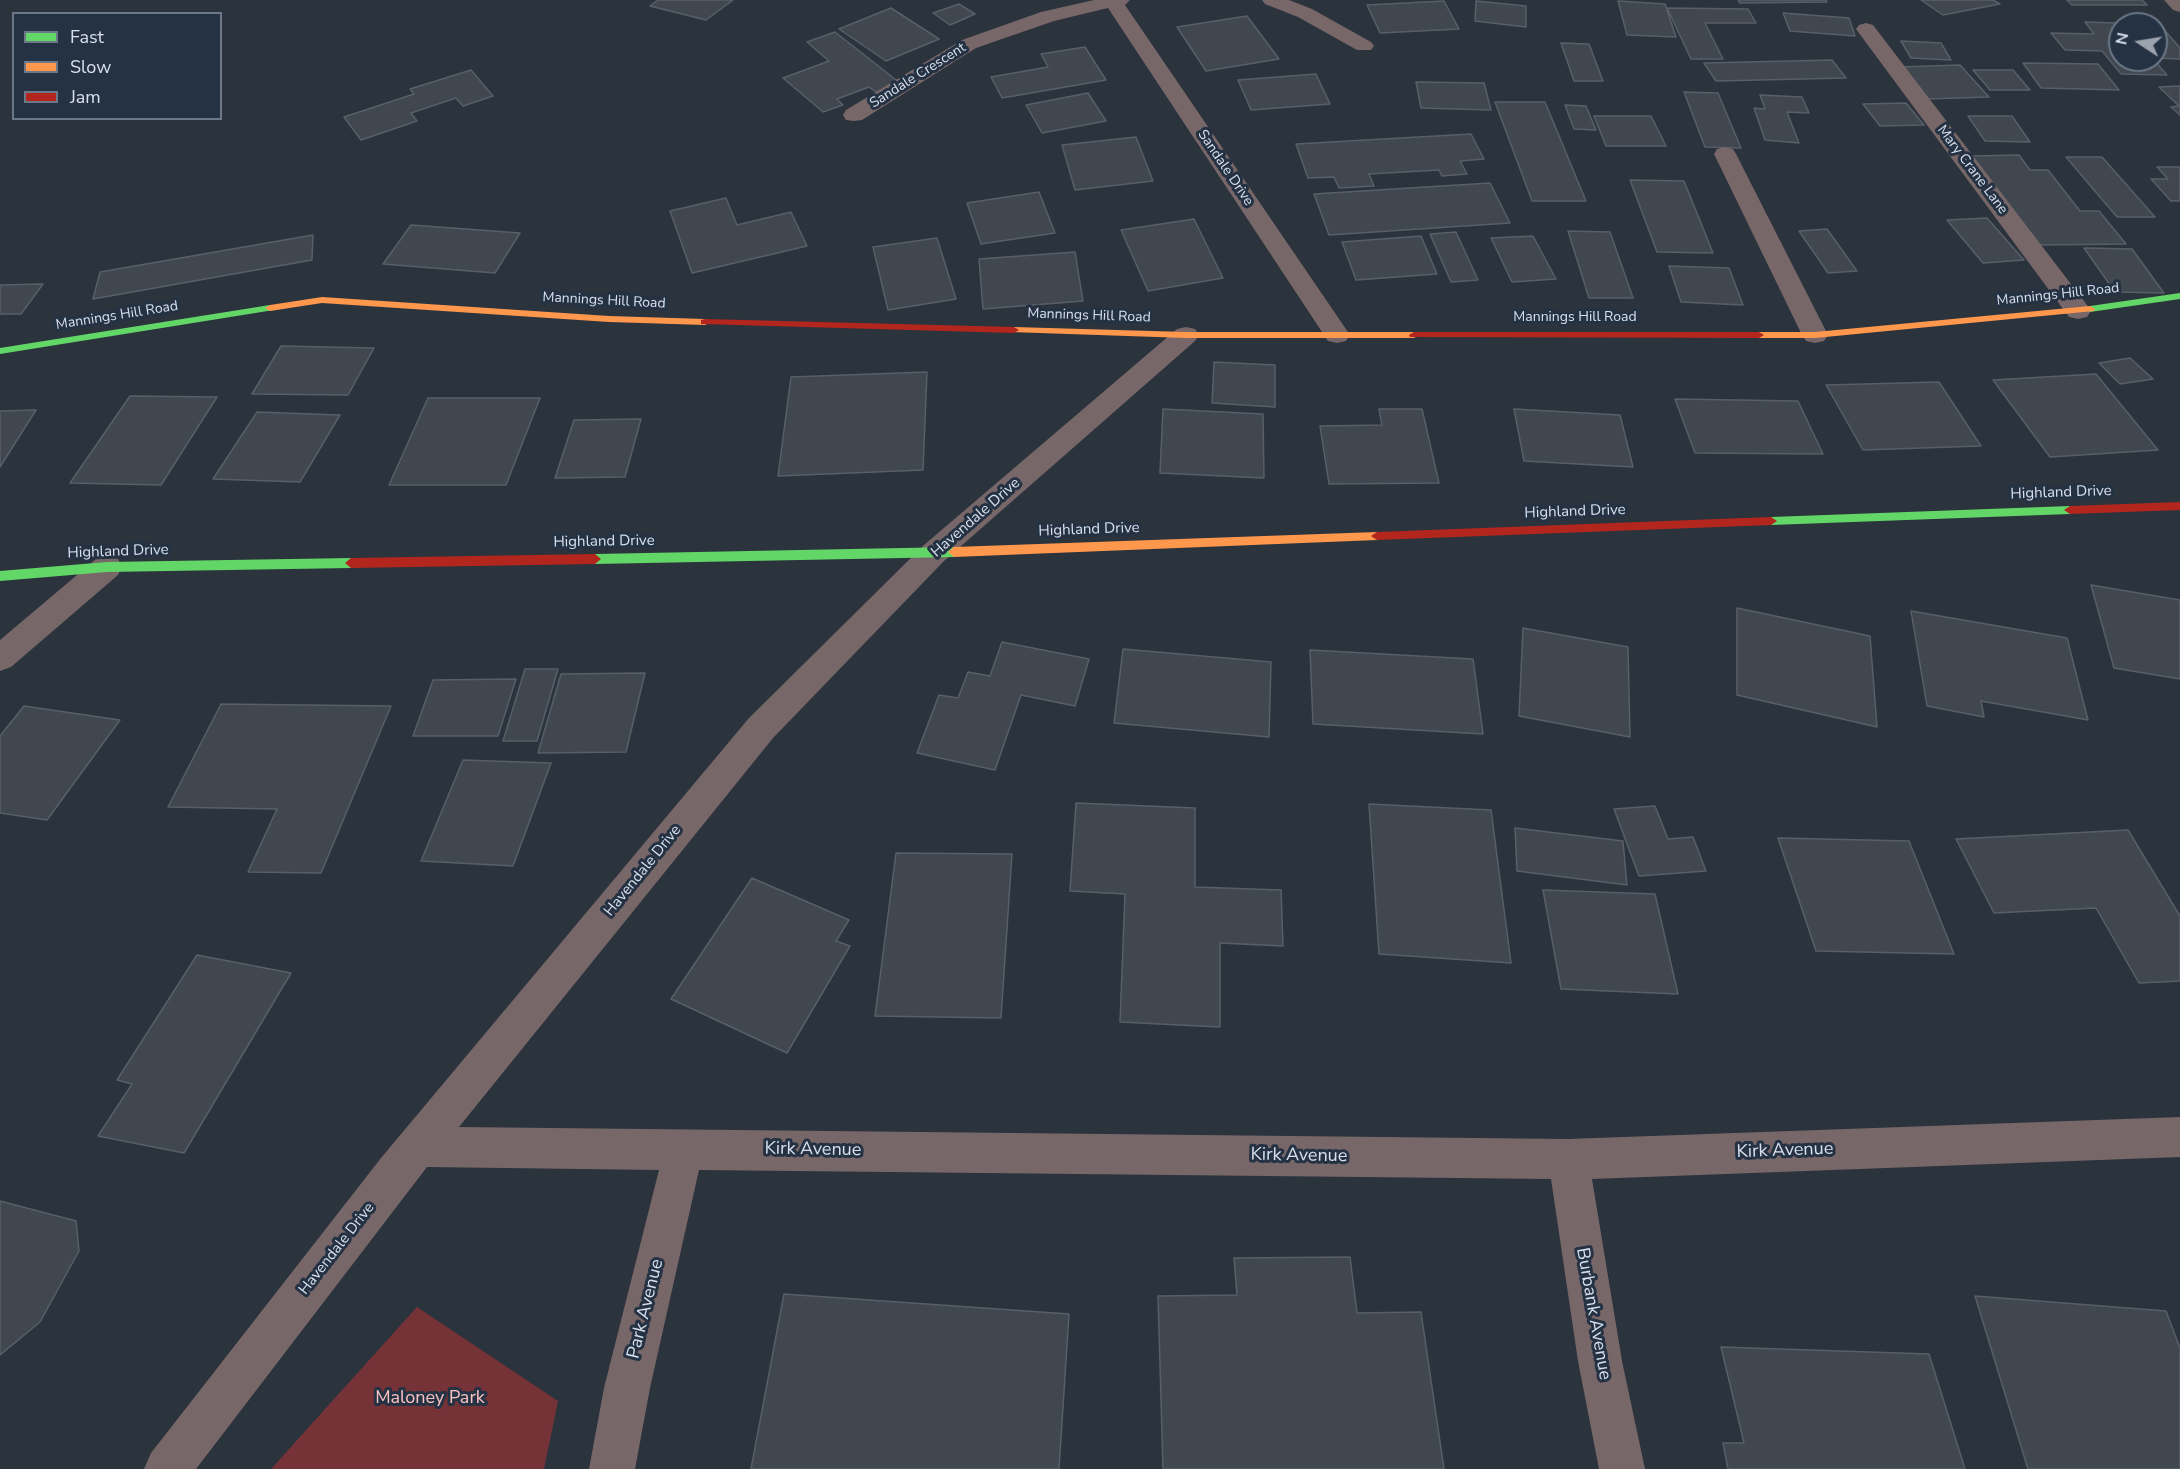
<!DOCTYPE html>
<html>
<head>
<meta charset="utf-8">
<style>
  body { margin:0 }
  #map { position:relative; width:2180px; height:1469px; overflow:hidden; background:#2b333d; font-family:"Nunito Sans",sans-serif }
  canvas { display:block }
  .legend { position:absolute; left:12px; top:12px; width:210px; height:108px; box-sizing:border-box; background:#243244; border:2px solid #6c7887; margin:0; padding:8px 10px; list-style:none; font-size:18px; color:#d7e0ec }
  .legend li { display:flex; align-items:center; gap:12px; height:30px }
  .legend b { width:30px; border:2px solid #6c7887 }
  .north { position:absolute; left:2108px; top:12px; width:60px; height:60px; box-sizing:border-box; background:#243244; border:2px solid #6c7887; border-radius:50%; rotate:282deg; font-size:16px; font-weight:700; line-height:24px; text-align:center; color:#d7e0ec }
  .north::after { content:''; display:block; margin:auto; width:21px; height:27px; background:#9ba3af; clip-path:polygon(50% 0,100% 100%,50% 72%,0 100%) }
</style>
</head>
<body>
<div id="map">
<canvas width="2180" height="1469"></canvas>
<ul class="legend">
<li><b style="height:8px;background:#63d668"></b>Fast</li>
<li><b style="height:8px;background:#ff974d"></b>Slow</li>
<li><b style="height:8px;background:#b3261e"></b>Jam</li>
</ul>
<div class="north">N</div>
</div>
<script>
const g = document.querySelector('canvas').getContext('2d');
g.lineJoin = 'round';
function fill(path, color) { g.fillStyle = color; g.fill(path, 'evenodd'); }
function stroke(path, color, width, dash) { g.strokeStyle = color; g.lineWidth = width; g.lineCap = dash ? 'butt' : 'round'; g.setLineDash(dash || []); g.stroke(path); }
function drawText(font, color, halo, rows, align = 'center') {
  g.font = font + ' "Nunito Sans",sans-serif'; g.lineWidth = 6; g.setLineDash([]); g.textBaseline = 'middle'; g.strokeStyle = halo; g.fillStyle = color; for (const [text, x, y, turn = 0] of rows) {
    g.save(); g.translate(x, y); g.rotate((+turn || 0) * Math.PI / 180); g.textAlign = isNaN(turn) ? turn : align; if (halo) g.strokeText(text, 0, 0); g.fillText(text, 0, 0); g.restore();
  }
}
fill(new Path2D(`
  M417,1307l141,94 -14,68h-273z`), '#753338');
const building = new Path2D(`
  M658,0h75l-27,20 -56,-14z
  M1738,0h88l1,2 -87,1z
  M1921,0h72l7,4 -57,11z
  M2067,0h75l5,5h-75z
  M1444,1l15,28 -79,4 -13,-28z
  M1476,1l50,5v21l-51,-6z
  M1618,1l47,3 11,33 -49,-2z
  M959,4l16,10 -25,11 -17,-12z
  M891,8l48,31 -53,22 -47,-32z
  M1667,8l81,1 8,14h-51l18,36h-32z
  M1783,13l66,5 6,18 -65,-5z
  M1247,16l32,43 -73,12 -29,-44z
  M2085,22l67,2h-32v36h34l13,15 -46,-1 -19,-23 -37,-1 -14,-17 43,1z
  M2156,24h3l21,24v11l-24,-1z
  M835,32l65,51 -24,9 -7,-5 -32,12 6,6 -20,7 -40,-34 46,-17 -22,-19z
  M1901,41l40,2 10,17 -40,-2z
  M1561,43l28,1 14,37h-29z
  M1085,47l21,33 -104,18 -11,-21 57,-10 -7,-13z
  M1832,60l14,18 -130,3 -12,-18z
  M2023,63l75,1 21,26 -78,-2z
  M1960,65l29,32 -63,2 -27,-32z
  M471,70l22,26 -30,10 -7,-8 -45,15 6,8 -56,19 -17,-23 70,-23 -4,-5z
  M1973,70h40l17,20h-40z
  M1316,74l14,30 -79,6 -13,-30z
  M1416,82l68,1 7,27 -70,-2z
  M2180,86v29l-9,-8 8,-1 -20,-19z
  M1684,92l34,1 23,55 -36,-1z
  M1088,93l18,28 -64,12 -16,-28z
  M1760,95l42,2 7,16 -22,-1 12,31 -34,-3 -11,-32 11,1z
  M1495,102h50l41,99h-54z
  M1906,103l18,22 -44,1 -17,-22z
  M1565,105l21,1 10,24 -22,-1z
  M1594,116h57l15,30h-60z
  M1968,116h44l18,26 -45,-1z
  M1471,134l13,25 -24,2 7,13 -25,2 -3,-6 -70,4 5,12 -35,2 -5,-11 -26,1 -12,-34z
  M1136,137l17,44 -78,9 -13,-45z
  M2019,155l11,15h18l32,41h19l27,33 -89,1 -65,-89z
  M2066,157h36l53,60h-38z
  M2157,167h23v34h-9l-20,-22h17z
  M1630,180l54,1 29,72 -56,-1z
  M1490,183l20,40 -181,12 -15,-41z
  M1039,192l16,41 -74,11 -14,-41z
  M726,198l11,27 54,-13 16,34 -115,27 -22,-62z
  M1987,218l37,42 -41,3 -36,-43z
  M1194,219l29,59 -75,13 -27,-61z
  M411,225l109,8 -25,40 -112,-9z
  M1827,229l30,42 -29,2 -29,-42z
  M1568,231l42,1 23,66h-44z
  M1456,232l22,48 -27,2 -21,-48z
  M313,235l-1,25 -219,39 7,-27z
  M1421,236l16,38 -81,6 -14,-38z
  M1533,236l23,43 -44,3 -21,-44z
  M937,238l19,61 -68,11 -15,-63z
  M2084,248l48,1 32,44 -49,-1z
  M1075,252l8,49 -100,8 -4,-50z
  M1669,266l60,2 14,37 -62,-3z
  M43,284l-22,30h-21v-29z
  M281,346l93,2 -26,47 -96,-1z
  M2130,358l23,21 -33,5 -21,-21z
  M1214,362l61,3v42l-63,-4z
  M927,372l-4,98 -145,6 13,-99z
  M2096,374l62,76 -108,7 -57,-77z
  M1939,382l42,64 -118,4 -37,-65z
  M130,396l87,1 -56,88 -91,-2z
  M428,398h112l-34,87h-117z
  M1675,399l123,2 25,53 -128,-1z
  M1163,409l100,5 1,64 -104,-5z
  M1379,409h43l17,74 -110,1 -9,-58 62,-1z
  M1514,409l106,6 13,52 -109,-6z
  M36,410l-36,57v-56z
  M257,412l83,3 -40,67 -87,-3z
  M641,419l-16,58 -70,1 19,-58z
  M2091,585l89,15v79l-66,-11z
  M1737,608l133,28 7,91 -140,-32z
  M1911,611l156,27 21,82 -107,-19 3,16 -57,-11z
  M1523,628l105,19 2,90 -111,-21z
  M1002,642l87,17 -14,47 -54,-11 -26,75 -78,-17 22,-58 19,3 10,-26 22,4z
  M1123,649l148,13 -2,75 -155,-14z
  M1310,650l163,9 10,75 -170,-10z
  M525,669h33l-21,72h-34z
  M645,673l-19,79 -88,1 23,-79z
  M516,679l-18,57h-85l20,-56z
  M221,704l170,2 -70,167 -73,-1 29,-63 -109,-2z
  M24,706l96,14 -73,100 -47,-7v-77z
  M463,760l88,3 -38,103 -92,-5z
  M1076,803l119,5v79l86,3 2,56 -63,-3v84l-100,-5 5,-128 -55,-3z
  M1369,804l122,6 20,153 -132,-9z
  M1655,806l13,33 25,-2 13,34 -67,5 -25,-67z
  M1515,828l108,13 4,44 -110,-14z
  M2128,830l52,86v65l-41,2 -43,-75 -102,5 -38,-74z
  M1778,838l131,3 45,113 -138,-3z
  M896,853l116,1 -11,164 -126,-2z
  M752,878l97,42 -13,21 14,5 -63,107 -116,-54z
  M1543,890l112,4 23,100 -117,-5z
  M197,955l94,18 -107,180 -86,-17 34,-52 -15,-4z
  M0,1201l76,20 3,30 -39,71 -40,33z
  M1350,1257l7,56 64,-1 23,157h-281l-5,-173 79,-1 -3,-37z
  M784,1294l285,20 -10,155h-308z
  M1975,1296l191,15 14,37v121h-152z
  M1721,1347l208,7 36,115h-237l-5,-26h21z`);
fill(building, '#40474f');
stroke(building, '#585f68', 1.5);
fill(new Path2D(`
  M1094,0h36l-5,5 225,330 -4,6 -9,2 -9,-2 -220,-333 -54,13 -78,27 -114,72 -8,1 -8,-1 -3,-5 3,-5 116,-70 79,-28z
  M1262,0h27l23,9 59,33 3,4 -3,4h-14l-59,-33 -33,-13z
  M2164,0h16v12l-7,-2z
  M1866,23l7,2 214,280 4,6 -4,6 -9,2 -9,-2 -213,-288 3,-4z
  M1725,147l8,2 3,5 92,181 -4,6 -9,2 -9,-2 -4,-6 -88,-181 3,-5z
  M1186,327l9,2 4,6 -4,6 -251,220 -171,177 -314,389 1109,12 612,-22v40l-588,22 30,182 23,108h-46l-21,-108 -27,-182 -852,-9 -49,218 -15,81h-46l15,-81 55,-218 -232,-3 -231,302h-52l7,-16 230,-295 368,-440 175,-173 253,-216z
  M107,556l11,3 4,8 -4,8 -107,92 -11,4v-31l96,-81z`), '#786768');
fill(new Path2D(`
  M2180,293v6l-90,13 -5,-3 5,-3z
  M270,305l4,1v4l-274,44v-6z
  M2070,506l6,4 -6,4 -299,11 -6,-4 6,-4z
  M954,547l6,5 -6,5 -359,7 -6,-5 6,-5z
  M351,558l6,5 -6,5 -244,4 -107,9v-10l107,-9z`), '#63d668');
fill(new Path2D(`
  M322,297l287,19 96,3 5,3 -5,3 -96,-3 -287,-19 -52,8 -5,-3 5,-3z
  M2090,306l5,3 -1,2 -279,27h-56l-5,-3 5,-3h56z
  M1014,327l172,5h228l5,3 -5,3h-228l-176,-6v-4z
  M1377,532l6,4 -6,4 -423,17 -6,-5 6,-5z`), '#ff974d');
fill(new Path2D(`
  M705,319l309,8 5,3 -5,3 -313,-9v-4z
  M1414,332h345l5,3 -5,3 -349,-1 -1,-2z
  M2180,502v8l-110,4 -6,-4 6,-4z
  M1771,517l6,4 -6,4 -394,15 -6,-4 6,-4z
  M595,554l6,5 -6,5 -244,4 -6,-5 6,-5z`), '#b3261e');
drawText('14px', '#d7e0ec', '#243244', [
  ["Sandale Crescent",918,76,-32],
  ["Sandale Drive",1225,168,56],
  ["Mary Crane Lane",1972,170,53],
  ["Mannings Hill Road",2058,295,-6],
  ["Mannings Hill Road",604,301,3],
  ["Mannings Hill Road",117,316,-9],
  ["Mannings Hill Road",1089,316,2],
  ["Mannings Hill Road",1575,318]
]);
drawText('15px', '#d7e0ec', '#243244', [
  ["Highland Drive",2061,493,-2],
  ["Highland Drive",1575,512,-2],
  ["Havendale Drive",976,518,-41],
  ["Highland Drive",1089,530,-2],
  ["Highland Drive",604,542,-1],
  ["Highland Drive",118,552,-2],
  ["Havendale Drive",643,871,-51],
  ["Havendale Drive",337,1249,-52]
]);
drawText('18px', '#d7e0ec', '#243244', [
  ["Kirk Avenue",813,1150,1],
  ["Kirk Avenue",1785,1151,-2],
  ["Kirk Avenue",1299,1156,1],
  ["Park Avenue",646,1309,-76],
  ["Burbank Avenue",1593,1314,80]
]);
drawText('18px', '#fac2c1', '#243244', [
  ["Maloney Park",430,1399]
]);
</script>
</body>
</html>
